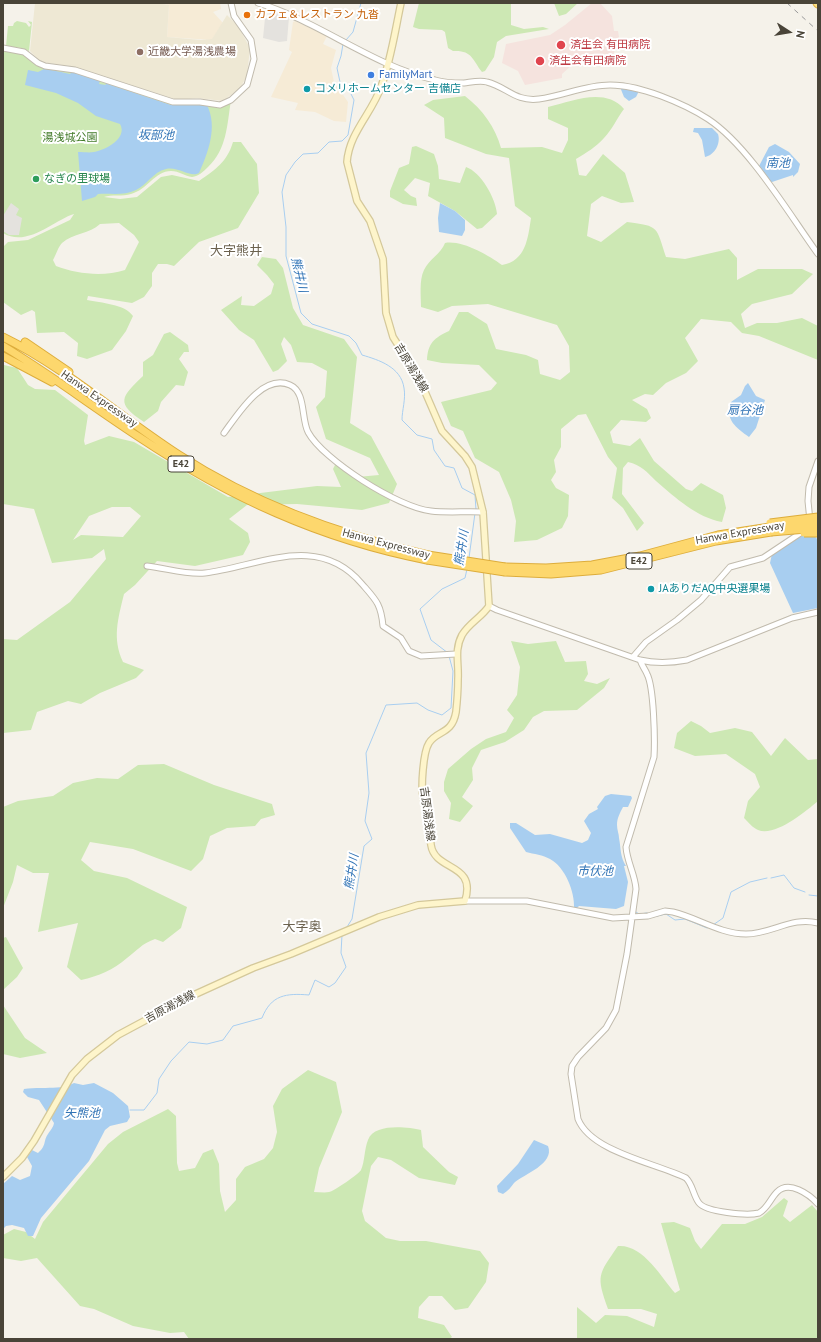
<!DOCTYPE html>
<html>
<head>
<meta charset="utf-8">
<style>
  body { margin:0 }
  #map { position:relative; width:821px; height:1342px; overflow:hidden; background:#f5f2ea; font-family:"PT Sans",sans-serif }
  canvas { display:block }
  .frame { position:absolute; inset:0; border:4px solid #494438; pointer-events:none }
  .north { position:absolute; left:769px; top:12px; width:40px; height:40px; -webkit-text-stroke:3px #fff; paint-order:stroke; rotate:102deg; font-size:11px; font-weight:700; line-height:16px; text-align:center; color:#494438 }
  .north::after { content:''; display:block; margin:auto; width:14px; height:18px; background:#494438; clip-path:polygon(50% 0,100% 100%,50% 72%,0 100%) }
</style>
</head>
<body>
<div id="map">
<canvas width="821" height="1342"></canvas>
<div class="frame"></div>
<div class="north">N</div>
</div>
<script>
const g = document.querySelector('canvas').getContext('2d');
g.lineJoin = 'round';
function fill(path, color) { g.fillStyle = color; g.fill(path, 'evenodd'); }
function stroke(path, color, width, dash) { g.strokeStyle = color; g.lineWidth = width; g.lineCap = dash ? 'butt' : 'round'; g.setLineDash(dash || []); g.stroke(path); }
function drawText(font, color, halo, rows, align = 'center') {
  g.font = font + ' "PT Sans","Noto Sans JP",sans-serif'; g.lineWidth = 4; g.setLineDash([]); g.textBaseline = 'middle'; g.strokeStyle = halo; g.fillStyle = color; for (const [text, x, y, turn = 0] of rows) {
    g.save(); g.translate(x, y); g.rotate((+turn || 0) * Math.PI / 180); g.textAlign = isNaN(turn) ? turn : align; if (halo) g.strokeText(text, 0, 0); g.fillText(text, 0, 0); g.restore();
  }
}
fill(new Path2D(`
  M157,3h63l1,6 -8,3 10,11 -11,17 -45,-3 2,-32z
  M295,21l32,15 -4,8 13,6 -5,18 3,14 14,20 -2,20 -12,-1 -19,-9 -20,-2 3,-7 -27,-6 21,-45 -3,-2 4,-28z`), '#f6ebd6');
fill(new Path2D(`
  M35,3h122l12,2 -2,32 34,3 11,-1 15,-24 11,11 12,22 -3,28 -7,12 -17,13 -26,-3 -19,2 -108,-34 -29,-4 -11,-11z`), '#eee8d4');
fill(new Path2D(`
  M592,3h8l12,13 2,15h4l1,6 -8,25 -13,-2 -19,2 -8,4 -9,8v4l-37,7 -7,-14 -16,-8 4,-19 44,-9 15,-10z`), '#f5e3de');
fill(new Path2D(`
  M419,3h92v22l13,4 19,-2 6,2 -43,7 -9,6 -3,15 -9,14 -3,1c-10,-13 -10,-22 -29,-21l-5,-3 -3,-16 -3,-2 -23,-1 -6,-2z
  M554,3h24l-12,11 -7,2z
  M17,21l9,2 3,4 2,-2 -3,-4 4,1 -3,29 -8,-3 -15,-2 2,-20h5l1,-3z
  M3,48l18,3 17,12 23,4 97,31 57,6 16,-4c-4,25 -4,49 -23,67 -5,5 -9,9 -16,10 -7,-1 -13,-6 -21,-6 -16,0 -24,19 -40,23 -8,3 -20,0 -27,3l16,2 17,-2 24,-20 11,-2 27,6c17,-12 28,-19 34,-39h8l16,22 2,29 -21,35 -39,14 -25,24 -7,-2h-9l-6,9v13l-8,11 -12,6 -44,-7 -1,4c14,3 38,4 46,16l-7,15 -14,19 -25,9 -10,-3 1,-13 -14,-11 -27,1 -2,-21 -3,-2 -11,5 -18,-13 1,-56 4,-4 20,-2 42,-20 4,-6c-20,6 -47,34 -71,19zM119,223l15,12 5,7 -14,28c-22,7 -48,4 -69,-4l-3,-6c3,-5 5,-13 9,-17 11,-10 28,-9 38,-19z
  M465,96c18,14 30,31 36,52l41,-1 20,6 6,-13v-12l-20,-9v-12c25,-6 57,-20 76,2 -7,9 -12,21 -20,29 -8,9 -18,15 -28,21l3,16 7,1 17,-22 22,19 9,29 -13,1 -19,-7 -11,8 -4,32 14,6 26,-20c33,4 29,5 39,35l19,2 44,-10 8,9v22l21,-11h44l11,5 -21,20 -40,10 -11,10 4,14 12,-5h20l25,-5 16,8v34l-59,-24 -17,-3 -11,-11 -30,-3 -16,19 13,23 -12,12 -20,10 -13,12 -8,-1 -13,6 15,9 4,9 -5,4 -25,-2 -11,12 3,11 17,3 10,-8 14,23 32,28 6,2 9,-8 22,12 3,13 -4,14c-26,-5 -46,-24 -66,-41 -9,-9 -15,-16 -28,-19l-5,6 -1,26 22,29 -7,8 -14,-23 -11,-10 5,-30 -9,-11 -22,-43 -8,1 -17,14v18l-7,13 2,12 -5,8 5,8 13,7 -1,21 -6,12 -25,12 -23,2 2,-21 -5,-21 -12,-28 -24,-14 -12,-27 -12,-5 -10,-24 50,-12 6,-7 -18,-18 -37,-2 -15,-3c1,-17 7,-22 22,-29l10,-19h9l19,12 9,25 30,6 12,5 2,14 20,6 10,-8 -1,-26 -12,-21 -69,-21 -36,2 -14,6 -17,-5c0,-11 -2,-27 3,-37 5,-11 17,-16 21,-27 17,-3 43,12 57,22 24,-4 26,-27 29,-47l-16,-12 -6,-48 -23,-4 -41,-16 -1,-20 -20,-13 9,-5z
  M416,146l18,8 4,12 1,13 21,4 6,-16c15,5 30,32 31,47l-15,14 -5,1 -22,-18 -27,-15 2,-13 -15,-5 -11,12 7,6 5,2 1,8 -14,-2 -13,-7v-6l9,-23 10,-4 3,-17z
  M262,257l14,2 7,9 10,40 10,17 41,14 13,18 -7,66 21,13 26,48 -8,19 -27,7 -65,-6 -50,1 -18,14 19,14 2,9 -7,13 -48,11 -38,-5 -22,24 -11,9c-6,25 -12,44 -1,68l21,8 -8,8 -36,15 -19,11 -13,-3 -31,11 -6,18 -28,3v-94l14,1 53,-38 36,-43 -2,-10 -12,9 -40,5 -18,-54 -31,-5v-136l1,-3 13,3 11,17 7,4 20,1 33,25 -4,26 1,4 24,-9 25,6 94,55 89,-11 24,1 -8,-18 4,-8 20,16 22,-2 -9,-17 -44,-19 -10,-32 9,-10 2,-26 -15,-8 -15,-1 -6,-17 -7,-8 -3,7 6,17 -9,9 -5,2 -19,-32 -15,-10 -18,-20 21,-14 -1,9 13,1 17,-12 3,-10 -7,-9 -10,-10zM112,507h18l11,9 -18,21 -42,-2 -8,5 16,-24z
  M170,332l18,13 1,7h-5l-5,7 9,13 -4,14 -8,-1 -15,17 -3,9 -14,11c-29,-19 -23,-25 -1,-46v-14l10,-7 11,-21z
  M511,641l17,3 28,-3 9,21 21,-1 2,13 -4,7 13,3 13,-6 -6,10 -27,22 -33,1 -11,6 -9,13 -19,12 -24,8 -9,18 1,12 -11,17 11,9 -13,16 -11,-3 2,-16 -7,-12v-9l4,-13 23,-20 15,-10 20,-7 8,-14 -7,-8 10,-15 3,-28z
  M691,721l10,5 9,7 25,-5 17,4 19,24 14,-18 23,22 10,-1v42c-13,11 -43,36 -60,29 -5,-2 -10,-8 -14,-12l4,-17 12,-14 -5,-13 -29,-20 -31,2 -21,-8 3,-15z
  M164,764l50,21 58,19 3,11 -14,4 -6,7 -28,2 -17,8 -7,23 -12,12 -58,-22 -43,-7 -9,18 13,11 33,7 60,29 -6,21 -18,14 -8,-3c-14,5 -17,11 -28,19 -14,12 -28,18 -46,22l-14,-13 11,-44 -40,9 11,-59h-16l-16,-8 -4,17 -10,26v-101l15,-6 35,-5 20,-13 24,-5 21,1 20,-14z
  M6,937l17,31 -6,9 -14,13v-52z
  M3,1005l22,33 22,15 -27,5 -17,-4z
  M308,1070l28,12 6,30 -23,56 -5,24c5,0 11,1 15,0 4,0 31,-19 32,-22 4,-9 3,-20 7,-30 6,-17 39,-13 53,-10l2,17 26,25 9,5 -3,8 -36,-7 -28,-18 -13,-3 -7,9 -9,45 3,10 21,17 14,3h26l54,10 9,12 -3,19 -18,26 -13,2 -13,-14h-13l-10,11 -1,11 26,7 8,12 -3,2h-260l-5,-7 -14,1 -37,-7 -39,-17 -14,-3 -43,-48 -16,3 -18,-3v-23l11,-6 12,3 9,7 8,-17 65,-78 15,-12 45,-23 8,7 1,47 2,8 16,-3 8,-15 10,-4 6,15 1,27 5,21 11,-12v-21l9,-12 19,-8 9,-11 4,-16 -4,-26 9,-17z
  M784,1198l4,3 -5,15 7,6 22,-17 6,7v127h-241v-32l19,16 9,-8 22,1 27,11 3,-13 -16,-5h-33c-12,-34 -10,-34 10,-63 25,-2 43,31 57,47l5,-3 -19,-67 13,-1 16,6 5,13 6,8 21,-25h23l17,-7z`), '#cde8b4');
fill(new Path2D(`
  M270,10l19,7 -2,24 -8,1 -16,-4 2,-20h4z
  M11,203l8,6 -3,6 6,3 -3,17h-10l-6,-4v-15z`), '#e4e2de');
fill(new Path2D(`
  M44,69c10,1 16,3 26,5l2,-2h3l25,9 -1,3 7,1 -1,-2 66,22h36c11,22 1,48 -8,68 -9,5 -21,-7 -33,-4 -13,3 -19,16 -30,21 -12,6 -25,3 -38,4l-3,3 -13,4 -4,-49c6,0 11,1 16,0 12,-2 34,-14 26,-28l-24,-8 -18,-13 -22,-10 -31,-8 3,-15 10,2z
  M620,87l19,4 -3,6 -7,4 -5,-4z
  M694,128h18l6,6c3,9 -3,21 -13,23l-3,-17 -4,-7 -5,-1z
  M775,144l14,8 11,12 -2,8 -5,5v-2l-24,8 -11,-15 11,-21z
  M440,203l15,8 10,9v10l-3,6 -23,-4 -1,-14z
  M748,383l8,13 9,4 -9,28 -7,9c-12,-9 -25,-17 -18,-35l10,-7 4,-9z
  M810,531l8,9v68l-25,5 -23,-50 2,-9z
  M611,794l20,2 1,2 -4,9h-5c-3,6 -6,11 -6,18 0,5 2,9 2,13 2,10 1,19 7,28h-2l4,16 -4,24 -8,3 -37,-3 -2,2h-3c1,-16 -9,-41 -24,-49 -7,-4 -16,-5 -24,-7l-16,-24v-5h6l19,12 15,-1 32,9 6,-3 3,-7 -7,-12 5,-7 9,-5 -1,-2 8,-11z
  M74,1083l9,2 11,-2 19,10 15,13 2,11 -3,5 -17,4 -5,4 -16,31 -48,57 -8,18h-5l-4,-8 -12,-3 -6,1 -3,3v-45l9,-8 8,4 10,-4 2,-10 -5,-9 5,-7 6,3c9,-8 5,-12 10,-19 3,-5 5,-6 6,-11l-15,-23 -11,-3 -5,-5 1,-3c16,-3 35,2 50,-6z
  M534,1140l14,6c7,18 -24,28 -34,37 -3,4 -6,8 -11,11l-5,-2 -1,-6 21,-22z`), '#a8cef0');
stroke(new Path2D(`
  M346,40l7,-8 8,-29
  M343,44l-2,12 -4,12 3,14 10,10 4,8 -6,35 -6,6 -13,1 -11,11 -15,1 -8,8 -9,13 -4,17 4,35v29l15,57 11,11 37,12 7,7 6,12c17,5 39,12 42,33 2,11 -2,22 -2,32l15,15 15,4 2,11 11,16 9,2 8,20 13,7 1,15
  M469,558l6,-45
  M448,653l-17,-13 -11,-31 22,-20 23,-11 2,-9
  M771,878l13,-3 10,13 11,4
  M809,895l9,1
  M636,912l3,2 8,-1
  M653,917l13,-3 9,6 10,-1 22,9
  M713,925l10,-7 8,-26 19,-10 17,-4
  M347,927l5,-8 12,-73 8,-7 -7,-18 4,-28 -3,-40 20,-48 31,-2 11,7 14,5 9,-7 2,-37 -4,-15
  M130,1110h14l13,-17 2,-14 12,-18 18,-19 18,2 16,-4 10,-14 29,-8c9,-23 24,-25 47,-23l6,-15 14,7 6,-4 11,-16 -5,-14 1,-18`), '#a8cef0', 1);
const tertiary = new Path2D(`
  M258,3c61,18 114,63 177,77 10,3 20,3 29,3 8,-1 16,-3 23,-1 20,5 28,20 52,17 24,-3 46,-14 71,-14 18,0 34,5 51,11 16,6 33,14 47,23 41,27 81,95 110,135
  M3,48l21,4 14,11 7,3 30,4 98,32h27l20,3 11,-5 16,-15 7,-26 -3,-19 -17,-24 -3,-13
  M224,433c14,-19 39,-60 66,-48 16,7 11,33 18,47 15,28 91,76 123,79 17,2 35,0 52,1
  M810,521l-2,-20 1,-14 9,-26
  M147,566c19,2 39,9 58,7 55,-7 113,-41 157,11 14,16 19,20 21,42l18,12 8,13 12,5 35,-2
  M489,606l8,4 143,50c17,4 31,3 47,0l105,-42 26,-6
  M633,657l13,-15 31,-22 24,-20 29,-33 33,-9 42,-28
  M640,660c2,6 5,9 7,14 7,13 8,66 7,83l-28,90c1,15 9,27 10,42l-9,65 -11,56 -10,18 -28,29 -6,9 -1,8 7,45c13,33 78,44 108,59 7,7 7,17 13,25 7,9 48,13 60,10 9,-5 11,-14 18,-21 12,-12 32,2 41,12
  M465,901h62l86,17 35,-2 17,-5 8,1c25,6 47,22 73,22 26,0 46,-18 72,-11`);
const secondary = new Path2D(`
  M3,1177l19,-19 12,-17 38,-66 15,-16 31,-24 69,-37 66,-30 38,-14 88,-37 39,-12 47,-4c12,-39 -30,-29 -34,-56 -1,-6 0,-12 0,-18 -1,-11 -6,-20 -8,-30 -2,-10 0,-45 6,-54 8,-13 23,-8 27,-31 1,-9 2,-23 2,-33 1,-16 -4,-29 4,-44 7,-12 20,-18 27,-29l-6,-94 -11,-45 -7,-11 -23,-25 -23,-53 -26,-41 -7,-24 -3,-54 -13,-38 -13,-20 -10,-39c2,-29 25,-49 34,-75 10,-27 14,-56 20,-84`);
const trunk = new Path2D(`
  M817,3l1,1`);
const motorway = new Path2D(`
  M3,337c63,31 117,80 176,118 77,50 160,80 249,100
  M25,342l44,30
  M3,346c47,28 90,61 136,91 90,60 181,102 288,123
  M3,356l49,26
  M505,567l41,1 46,-3 48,-9 78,-21 52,-8
  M505,572l46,2 50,-4 115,-29 55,-9`);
stroke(tertiary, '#c1bbad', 7);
stroke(secondary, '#d4c89a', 8);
stroke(trunk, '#ddad3c', 9);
stroke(motorway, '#ddad3c', 9);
stroke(tertiary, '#fff', 5);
stroke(secondary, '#fef5cb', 5.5);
stroke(trunk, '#fde084', 7);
stroke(motorway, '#fdd76d', 7);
stroke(new Path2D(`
  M787,3l31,28`), '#999', 1, [5, 5]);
const motorwayBridge = new Path2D(`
  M770,523l48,-6
  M776,526l42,-4
  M771,532l47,-4
  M804,533h14
  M428,555l77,12
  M427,560l78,12`);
stroke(motorwayBridge, '#ddad3c', 9, []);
stroke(motorwayBridge, '#fdd76d', 7);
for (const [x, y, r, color] of [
  [247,15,4,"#e8710a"],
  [561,45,5,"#e0444e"],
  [140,52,4,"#8d6e63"],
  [540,61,5,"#e0444e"],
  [371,75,4,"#3f7fe0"],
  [307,89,4,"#0f9aa8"],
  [36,179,4,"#2e9e5b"],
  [651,589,4,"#0f9aa8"]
]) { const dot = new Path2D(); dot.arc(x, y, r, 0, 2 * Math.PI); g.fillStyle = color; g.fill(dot); stroke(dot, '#fff', 1.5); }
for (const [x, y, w] of [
  [181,464,26],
  [639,561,26]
]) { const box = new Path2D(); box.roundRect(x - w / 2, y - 8, w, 16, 3); g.fillStyle = '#fff'; g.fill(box); stroke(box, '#494438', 1); }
drawText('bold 10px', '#494438', null, [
  ["E42",181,464],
  ["E42",639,561]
]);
drawText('11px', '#c56008', '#fff', [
  ["カフェ＆レストラン 九沓",255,15]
], 'left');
drawText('11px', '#be3a42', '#fff', [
  ["済生会 有田病院",570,45],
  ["済生会有田病院",549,61]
], 'left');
drawText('11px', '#785e54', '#fff', [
  ["近畿大学湯浅農場",148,52]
], 'left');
drawText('11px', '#366cbe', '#fff', [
  ["FamilyMart",379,75]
], 'left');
drawText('11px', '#0d838f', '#fff', [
  ["コメリホームセンター 吉備店",315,89],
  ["JAありだAQ中央選果場",659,589]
], 'left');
drawText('11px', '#447c2b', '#fff', [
  ["湯浅城公園",70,138]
]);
drawText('11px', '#27864d', '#fff', [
  ["なぎの里球場",44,179]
], 'left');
drawText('11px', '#494438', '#fff', [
  ["吉原湯浅線",411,368,59],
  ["Hanwa Expressway",99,399,35],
  ["Hanwa Expressway",740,533,-10],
  ["Hanwa Expressway",386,544,15],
  ["吉原湯浅線",427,814,83],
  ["吉原湯浅線",170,1007,-28]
]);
drawText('italic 12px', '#3174b6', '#fff', [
  ["坂部池",156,136],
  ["南池",778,164],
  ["熊井川",299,275,77],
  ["扇谷池",745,411],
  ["熊井川",462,548,-81],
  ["熊井川",352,872,-81],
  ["市伏池",595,872],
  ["矢熊池",82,1114]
]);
drawText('13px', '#6c624f', '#fff', [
  ["大字熊井",236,251],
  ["大字奥",302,927]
]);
</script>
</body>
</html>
